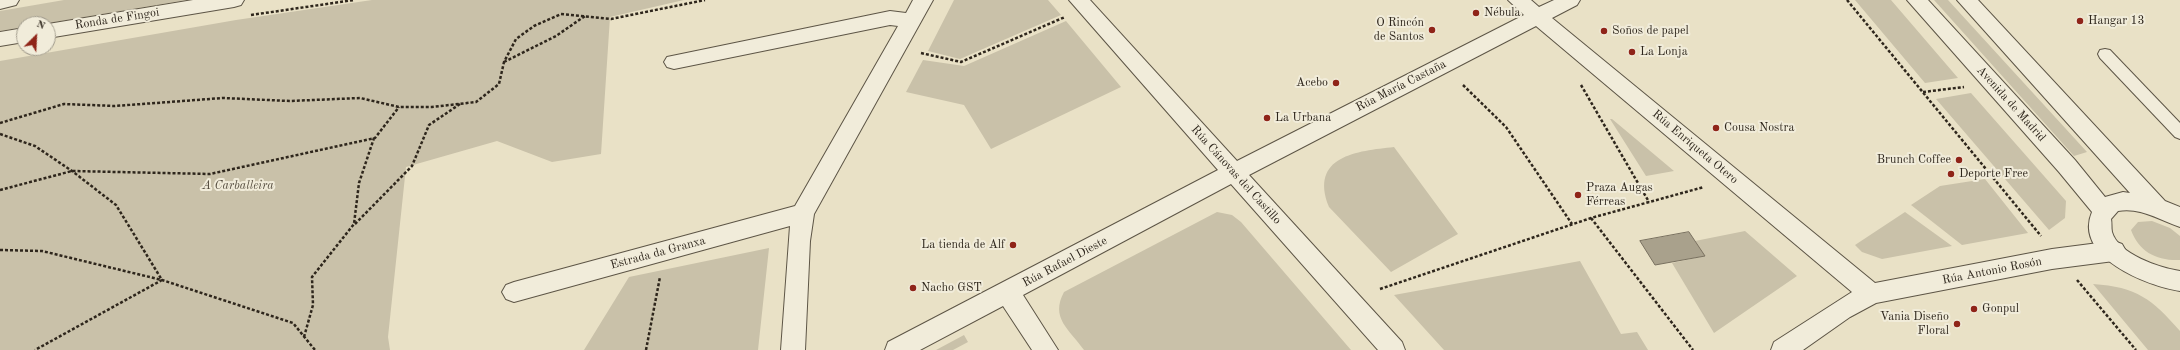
<!DOCTYPE html>
<html>
<head>
<meta charset="utf-8">
<style>
  body { margin:0 }
  #map { position:relative; width:2180px; height:350px; overflow:hidden; background:#e9e1c6; font-family:"Old Standard TT",serif }
  canvas { display:block }
  .north { position:absolute; left:16px; top:16px; width:40px; height:40px; box-sizing:border-box; background:#f1ecda; border:1px solid #a39d8e; border-radius:50%; rotate:24deg; font-size:11px; font-weight:700; line-height:16px; text-align:center; color:#2e261c }
  .north::after { content:''; display:block; margin:auto; width:14px; height:18px; background:#8f2418; clip-path:polygon(50% 0,100% 100%,50% 72%,0 100%) }
</style>
</head>
<body>
<div id="map">
<canvas width="2180" height="350"></canvas>
<div class="north">N</div>
</div>
<script>
const g = document.querySelector('canvas').getContext('2d');
g.lineJoin = 'round';
function fill(path, color) { g.fillStyle = color; g.fill(path, 'evenodd'); }
function stroke(path, color, width, dash) { g.strokeStyle = color; g.lineWidth = width; g.lineCap = dash ? 'butt' : 'round'; g.setLineDash(dash || []); g.stroke(path); }
function drawText(font, color, halo, rows, align = 'center') {
  g.font = font + ' "Old Standard TT",serif'; g.lineWidth = 4; g.setLineDash([]); g.textBaseline = 'middle'; g.strokeStyle = halo; g.fillStyle = color; for (const [text, x, y, turn = 0] of rows) {
    g.save(); g.translate(x, y); g.rotate((+turn || 0) * Math.PI / 180); g.textAlign = isNaN(turn) ? turn : align; if (halo) g.strokeText(text, 0, 0); g.fillText(text, 0, 0); g.restore();
  }
}
fill(new Path2D(`
  M64,0h122l-143,24h-19v3l-24,4v-20z
  M372,0h312l-74,17 -9,137 -49,8 -55,-21 -91,26 -18,170 2,13h-390v-289l236,-41z
  M954,0h94l13,15 -101,44 -32,-8z
  M1855,0h36l67,78 -33,5z
  M1934,0h14l139,152 -13,4z
  M1066,21l55,66 -130,62 -27,-44 -58,-13 17,-32 41,6z
  M1971,93l95,108 -1,17 -16,12 -113,-131z
  M1610,119h2l62,52 -28,5z
  M1394,147l64,87 -67,38 -62,-65c-20,-51 28,-56 65,-60z
  M1985,179l43,54 -66,12 -51,-40 29,-19z
  M1217,212l15,3 9,7 110,128h-267c-15,-21 -34,-32 -20,-58z
  M1905,212l47,34 -70,13 -20,-7 -7,-7z
  M2152,221l18,7 10,8v24c-23,1 -41,-8 -49,-30l7,-8z
  M1745,231l52,45 -83,57 -42,-70 33,-7 -10,-15z
  M769,248l-11,102h-174l45,-73z
  M1580,261l41,73 16,-2 11,18h-204l-50,-55z
  M2093,284c44,3 59,15 87,47v19h-32z
  M964,335l4,7 -15,8h-17z`), '#c9c1a9');
const water = new Path2D(`
  M1689,232l16,24 -50,9 -15,-24z`);
fill(water, '#a9a18c');
stroke(water, '#78705f', 1);
const service = new Path2D(`
  M2105,49l5,1 70,73v16l-5,-2 -75,-79 -2,-4 2,-4z`);
const minor = new Path2D(`
  M0,0h19l-3,5 -16,4z
  M193,0h51l-3,5 -7,2 -186,31v-14z
  M913,0h20l-119,214 -4,27 -5,109h-24l9,-124 -276,76 -8,-3 -4,-7 4,-7 8,-3 281,-76 103,-180 -8,-1 -216,44 -7,-2 -3,-5 3,-5 223,-46 16,2z
  M1069,0h21l147,161 287,-146 -16,-15h23l8,7 15,-7h26l-3,5 -25,13 323,265 177,-34 62,-8 8,3 4,7 -4,7 -8,3 -62,8 -176,34 -26,14 -47,33h-32l3,-8 78,-50 -316,-266 -287,149 153,167 3,8h-27l-147,-166 -208,111 35,55h-26l-29,-44 -83,44h-35l3,-8 330,-172z
  M24,28v14l-24,4v-14z`);
const tertiary = new Path2D(`
  M1907,0h21l147,160 30,37 18,-5 7,1 -173,-193h21l187,201 15,6v20c-21,-7 -39,-20 -62,-16l-7,8c1,4 0,9 1,13 6,22 48,36 68,39v20c-33,-5 -107,-34 -88,-79l-33,-40z`);
stroke(service, '#5d5546', 2);
stroke(minor, '#5d5546', 2);
stroke(tertiary, '#5d5546', 2);
stroke(new Path2D(`
  M1847,0l194,236
  M251,15l103,-15
  M921,53l40,9 104,-45
  M504,62l52,-26 29,-20
  M1463,85l43,42 66,97
  M1581,85l68,117
  M1923,92l41,-5
  M0,123l64,-19 51,2 108,-8 67,3 70,-3 39,9h33l44,-5 23,-18 5,-22 12,-23 18,-13 27,-12 50,5 94,-19
  M0,134l35,12 37,25 44,34 46,75 -127,70
  M0,190l72,-19 138,3 165,-36 24,-31
  M1591,218l102,132
  M355,224l57,-58 17,-41 31,-21
  M0,250l42,1 120,29 131,43 22,27
  M2077,280l59,70
  M1380,289l211,-71 113,-31
  M304,337l9,-32 -1,-28 42,-53 5,-41 15,-45
  M646,350l14,-73`), '#2e261c', 2.5, [3, 2]);
fill(service, '#f1ecda');
fill(minor, '#f1ecda');
fill(tertiary, '#f1ecda');
for (const [x, y, r, color] of [
  [1476,13,4,"#8f2418"],
  [2080,21,4,"#8f2418"],
  [1432,30,4,"#8f2418"],
  [1604,31,4,"#8f2418"],
  [1632,52,4,"#8f2418"],
  [1336,83,4,"#8f2418"],
  [1267,118,4,"#8f2418"],
  [1716,128,4,"#8f2418"],
  [1959,160,4,"#8f2418"],
  [1951,174,4,"#8f2418"],
  [1578,195,4,"#8f2418"],
  [1013,245,4,"#8f2418"],
  [913,288,4,"#8f2418"],
  [1974,309,4,"#8f2418"],
  [1957,324,4,"#8f2418"]
]) { const dot = new Path2D(); dot.arc(x, y, r, 0, 2 * Math.PI); g.fillStyle = color; g.fill(dot); stroke(dot, '#f1ecda', 1.5); }
drawText('12px', '#2e261c', '#f1ecda', [
  ["Nébula",1484,13],
  ["Hangar 13",2088,21],
  ["O Rincón",1424,23,"right"],
  ["de Santos",1424,37,"right"],
  ["Soños de papel",1612,31],
  ["La Lonja",1640,52],
  ["Acebo",1328,83,"right"],
  ["La Urbana",1275,118],
  ["Cousa Nostra",1724,128],
  ["Brunch Coffee",1951,160,"right"],
  ["Deporte Free",1959,174],
  ["Praza Augas",1586,188],
  ["Férreas",1586,202],
  ["La tienda de Alf",1005,245,"right"],
  ["Nacho GST",921,288],
  ["Gonpul",1982,309],
  ["Vania Diseño",1949,317,"right"],
  ["Floral",1949,331,"right"]
], 'left');
drawText('12px', '#2e261c', '#f1ecda', [
  ["Ronda de Fingoi",117,19,-9],
  ["Rúa María Castaña",1401,86,-27],
  ["Avenida de Madrid",2011,104,48],
  ["Rúa Enriqueta Otero",1695,147,40],
  ["Rúa Cánovas del Castillo",1236,175,48],
  ["Estrada da Granxa",658,253,-15],
  ["Rúa Rafael Dieste",1065,262,-28],
  ["Rúa Antonio Rosón",1992,271,-11]
]);
drawText('italic 12px', '#554d3f', '#f1ecda', [
  ["A Carballeira",238,186]
]);
</script>
</body>
</html>
